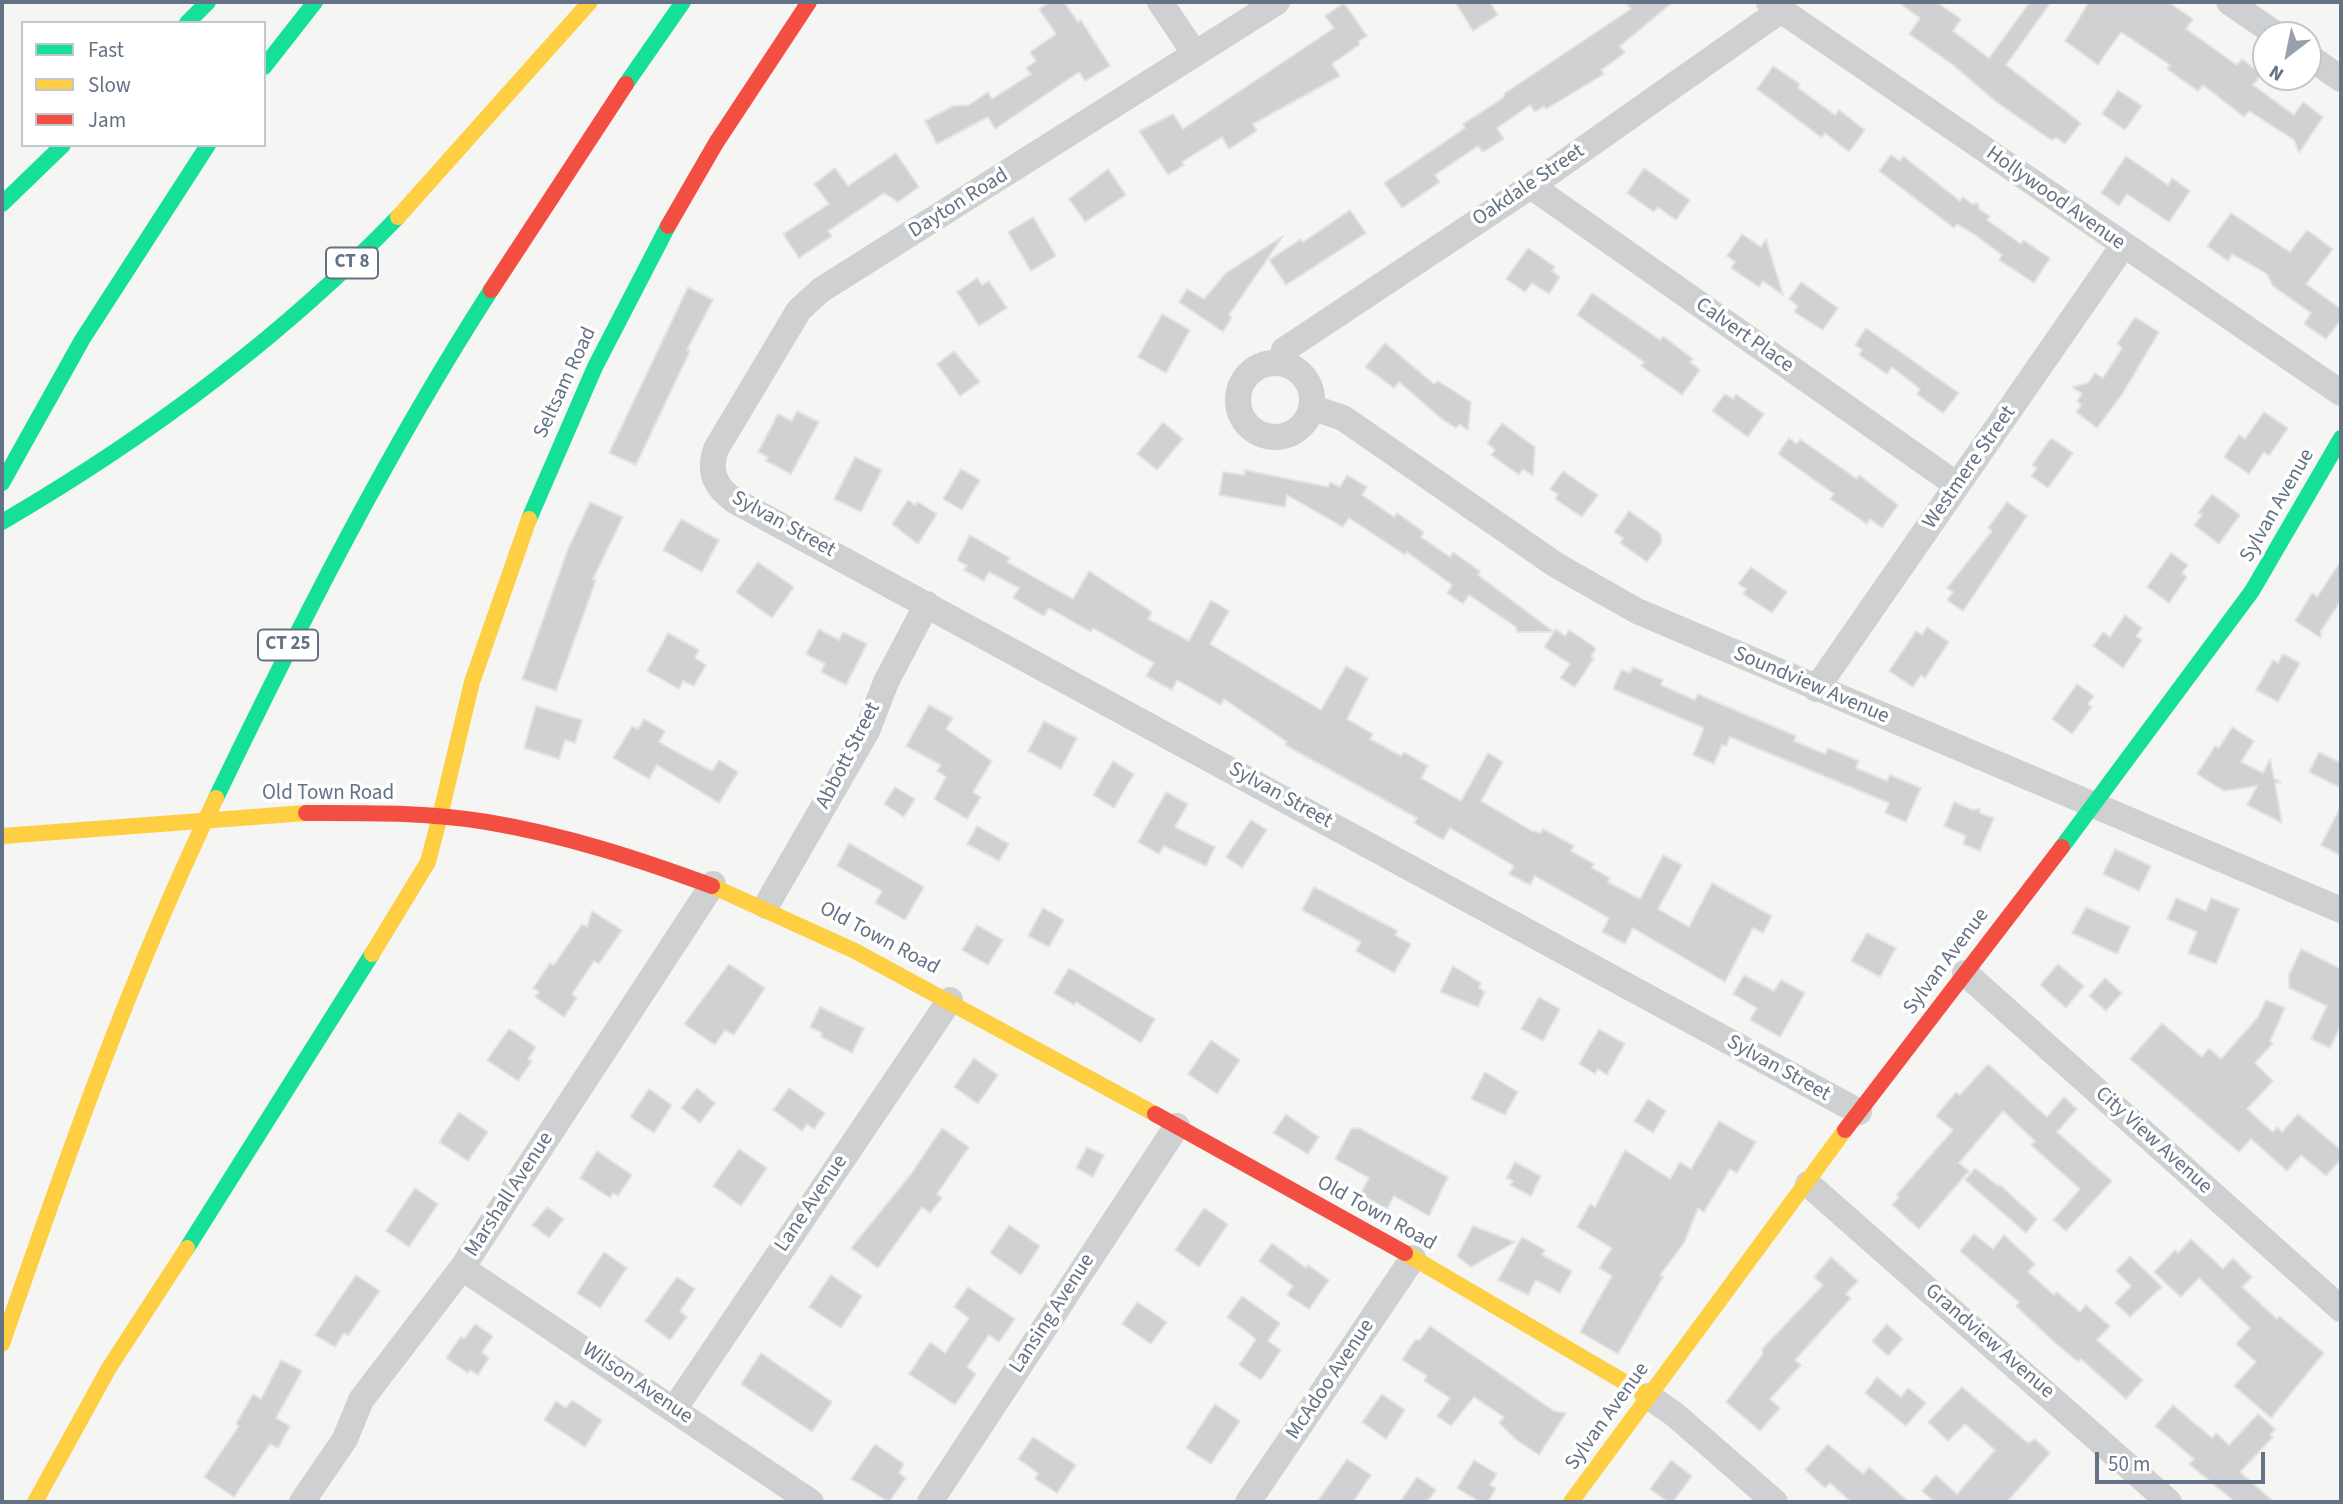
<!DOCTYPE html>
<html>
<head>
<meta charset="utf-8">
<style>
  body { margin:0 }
  #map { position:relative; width:2343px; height:1504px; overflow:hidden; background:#f5f5f4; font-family:"Source Sans 3",sans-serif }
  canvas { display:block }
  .frame { position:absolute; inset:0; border:4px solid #647285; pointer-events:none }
  .legend { position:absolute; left:21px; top:21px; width:245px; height:126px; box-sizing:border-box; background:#fff; border:2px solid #c1c7ce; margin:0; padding:9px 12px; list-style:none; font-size:21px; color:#647285 }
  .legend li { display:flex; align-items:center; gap:14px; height:35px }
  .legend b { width:35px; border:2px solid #c1c7ce }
  .north { position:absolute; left:2252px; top:21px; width:70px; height:70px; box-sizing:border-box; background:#fff; border:2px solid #c1c7ce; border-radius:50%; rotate:212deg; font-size:19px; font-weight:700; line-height:28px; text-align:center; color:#647285 }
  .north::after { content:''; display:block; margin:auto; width:24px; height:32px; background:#97a0ac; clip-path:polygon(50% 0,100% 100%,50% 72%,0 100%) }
  .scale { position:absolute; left:2095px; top:1452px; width:170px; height:32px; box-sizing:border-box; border:4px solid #647285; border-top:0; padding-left:9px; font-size:21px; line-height:24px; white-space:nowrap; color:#647285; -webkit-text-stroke:5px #fff; paint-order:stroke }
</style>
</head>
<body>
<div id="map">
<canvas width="2343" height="1504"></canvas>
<div class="frame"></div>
<ul class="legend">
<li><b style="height:9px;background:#16e098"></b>Fast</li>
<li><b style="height:9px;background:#ffcf43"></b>Slow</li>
<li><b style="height:9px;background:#f24e42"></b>Jam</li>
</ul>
<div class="north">N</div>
<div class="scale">50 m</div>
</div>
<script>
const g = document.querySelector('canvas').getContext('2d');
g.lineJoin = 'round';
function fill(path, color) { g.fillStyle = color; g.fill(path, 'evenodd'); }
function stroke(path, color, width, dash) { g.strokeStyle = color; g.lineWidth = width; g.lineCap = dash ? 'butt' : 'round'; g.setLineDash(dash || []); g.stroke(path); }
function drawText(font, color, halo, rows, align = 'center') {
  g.font = font + ' "Source Sans 3",sans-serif'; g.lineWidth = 7; g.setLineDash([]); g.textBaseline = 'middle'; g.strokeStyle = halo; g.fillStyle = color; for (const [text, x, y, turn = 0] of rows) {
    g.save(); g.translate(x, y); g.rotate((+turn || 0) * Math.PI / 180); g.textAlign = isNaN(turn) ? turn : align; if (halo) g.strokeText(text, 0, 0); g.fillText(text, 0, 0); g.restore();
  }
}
const building = new Path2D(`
  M1050,2h14l14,20 3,-2 29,46 -25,15 -6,-9 -84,57 -7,-12 -51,27 -12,-23 28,-15 16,-1 19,-13 4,7 39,-25 -5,-6 10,-7 -6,-9 26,-18 -17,-25z
  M1455,2h35l8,13 -25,16z
  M1625,2h48l-53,44 5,7 -24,17 3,4 -58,35 -2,-3 -9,6 -5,-7 -33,23 7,11 -21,13 -5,-6 -43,29 5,7 -38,26 -18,-25 81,-55 -2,-4 40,-26 2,-5 126,-84z
  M1898,2h38l25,17 -8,12 36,27 41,-56h21l-45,63 75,58 -16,21 -8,-6 -6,2 -56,-39 -42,-36 -44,-31 11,-16z
  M2089,2h79l25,17 -7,10 51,36 5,-6 20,15 -9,11 41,30 9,-13 20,15 -24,36 -5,-13 -45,-29 -5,6 -41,-32 -5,6 -31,-22 3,-4 -49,-33 -23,33 -33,-24z
  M1344,3l23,33 -8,5v4l-27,19 8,12 -87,48 4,7 -28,18 -7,-12 -40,25 2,3 -16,10 -29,-44 34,-17 10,15 151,-101 -9,-12z
  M1773,66l27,18 -2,4 37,27 4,-5 26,20 -16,22 -24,-19 -3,5 -65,-49z
  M2118,90l24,16 -17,24 -23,-16z
  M896,153l23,34 -21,15 -14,-9 -56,38 4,5 -33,22 -16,-24 46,-30 -15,-20 21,-16 13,18z
  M1891,155l9,6 3,-5 57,45 3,-4 9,7 6,-1 1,6 11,7 -3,4 34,24 2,-4 27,18 -16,25 -35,-23 3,-5 -27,-20 -18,-11 -3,4 -75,-57z
  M2126,156l42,29 4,-7 18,13 -21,31 -42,-28 -8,12 -18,-13z
  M1644,168l46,32 -14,20 -18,-13 -4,5 -27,-19z
  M1108,169l18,26 -41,27 -16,-23z
  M1350,210l16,23 -80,52 -17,-25 32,-21 2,3z
  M2231,213l59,39 17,-22 26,19 -27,35 35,25v11l-15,19 -22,-15 7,-11 -38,-27 -6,-12 -35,-20 -4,7 -21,-15z
  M1033,217l23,39 -25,15 -23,-39z
  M1742,234l19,13 5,-8 17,56 -20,-14 -4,6 -28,-19 4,-6 -8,-6z
  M1283,236l-54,79 3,2 -9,15 -44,-30 8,-13 17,10 22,-26z
  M1528,248l27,19 -3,4 8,6 -11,17 -17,-11 -7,9 -19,-13z
  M977,278l5,7 7,-4 18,27 -28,18 -22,-34z
  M1801,282l37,26 -15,22 -29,-18 4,-6 -9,-7z
  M688,287l25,13 -26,50 3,1 -54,114 -27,-12z
  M1592,293l68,47 3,-4 30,23 -3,3 10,8 -18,25 -41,-29 3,-4 -67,-47z
  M1162,314l28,16 -24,43 -28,-16z
  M2135,317l24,15 -36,61 -26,35 -21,-16 5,-7 -4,-4 5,-7 -10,-7 16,-4 7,-10 8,5 19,-30 -5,-4z
  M1866,328l93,65 -16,20 -26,-19 3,-5 -28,-22 -5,7 -28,-19 3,-5 -7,-5z
  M1385,343l49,41 4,-3 33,21 -3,28 -9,-6 -3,4 -13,-8 -44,-38 -5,6 -29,-21z
  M954,351l26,31 -20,14 -23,-32z
  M1725,394l8,5 3,-5 28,20 -16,23 -36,-26z
  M797,411l22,11 -28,52 -25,-13 2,-4 -10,-5 20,-38 14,7z
  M2264,412l24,16 -19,28 -5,-4 -15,22 -25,-17 15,-22 6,4z
  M1163,422l20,17 -26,31 -20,-16z
  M1502,423l33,24 -2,29 -10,-7 -4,6 -28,-20 4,-5 -8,-7z
  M1789,438l8,6 3,-5 57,40 2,-4 39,30 -16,23 -12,-9 -3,5 -37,-25 4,-5 -56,-40z
  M2051,438l22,15 -25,35 -17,-12 6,-8 -5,-3z
  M855,457l27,13 -21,42 -27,-13z
  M961,469l19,11 -18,30 -19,-11z
  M1245,470l83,17 2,-5 10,5 7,-12 20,12 -5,8 32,22 3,-4 27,19 -3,5 29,20 3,-5 27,19 -2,4 76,57 2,-3 9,7 4,-6 27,18 -5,9 3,1 -19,29 -15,-9 10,-14 -26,-17 10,-15h-37l-1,-5 -47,-32 -6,9 -16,-11 5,-8 -45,-33 -2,3 -56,-37 -6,9 -56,-32 -2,12 -66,-12 4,-23 21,3z
  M1563,471l35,24 -16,22 -27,-18 3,-5 -8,-5z
  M2212,494l28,21 -21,29 -25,-19 8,-10 -4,-2z
  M908,500l7,5 3,-3 19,12 -19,30 -26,-20z
  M590,502l33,15 -30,62 3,1 -40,111 -34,-12 46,-130z
  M2007,502l20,14 -64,95 -16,-11 6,-8 -6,-4 45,-57 -4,-3z
  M1629,511l31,22 2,9 -15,20 -27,-19 3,-5 -9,-6z
  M681,519l38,21 -17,32 -39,-22z
  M970,535l40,23 -3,4 66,37 16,-28 63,41 -4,7 41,22 22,-41 18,11 -19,33 111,66 25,-44 22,12 -21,41 26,15 -3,5 31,17 3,-4 24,14 -7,12 40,23 27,-48 15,9 -22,39 51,30 9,2 2,-4 31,17 -3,5 23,13 -2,4 18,10 -2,4 32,17 23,-44 19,10 -24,44 31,18 23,-44 60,33 -9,17 -10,-5 -28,54 -92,-54 -8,16 -23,-12 7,-14 -74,-42 -5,9 -21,-11 5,-8 -64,-38 -7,12 -29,-17 3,-5 -132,-73 2,-3 -63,-43 -3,6 -44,-25 -5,10 -26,-14 8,-13 -61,-35 -2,4 -42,-24 -5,8 -31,-18 6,-10 -30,-16 -5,9 -20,-11 3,-4 -10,-6z
  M2171,553l17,12 -6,8 5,4 -18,26 -22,-16z
  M2341,561v39l-20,31v7l-26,-17 17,-28 5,4z
  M758,562l36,25 -22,31 -36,-26z
  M1751,567l36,25 -15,21 -29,-19 3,-5 -8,-5z
  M2125,615l17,13 -6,8 6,4 -19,28 -30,-22 10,-14 7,5z
  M1927,627l22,15 -24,36 -4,-3 -8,12 -24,-16 27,-40 6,4z
  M819,629l20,11 4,-8 24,12 -21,41 -25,-13 4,-8 -19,-10z
  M668,633l31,17 -4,8 11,7 -12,21 -11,-5 -4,8 -32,-18z
  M2283,654l17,9 -22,39 -22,-12 17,-30 5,3z
  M1633,667l30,13 -2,5 34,15 3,-6 11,5 87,37 -2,5 31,13 3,-6 31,13 -3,7 31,13 3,-6 31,13 -15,34 -21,-9 4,-10 -159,-66 -4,9 -4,-1 -8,19 -21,-9 11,-27 -91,-39 8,-19 9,3z
  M2077,684l17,12 -6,8 4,3 -20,27 -20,-15z
  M929,705l24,13 -7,11 46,32 -19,31 8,5 -14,22 -33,-20 12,-22 -9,-6 4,-6 -35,-19z
  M536,706l46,14 -7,23 -10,-3 -6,19 -35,-11z
  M644,719l21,12 -6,11 32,18 21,11 7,-11 19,12 -19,31 -62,-38 -8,14 -36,-21 19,-32 6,3z
  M1044,721l33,17 -16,31 -33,-18z
  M2232,727l22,14 -13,21 22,11 7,-14 4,20 7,3 -6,1 7,40 -35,-18 10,-19 -33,5 -27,-17 18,-28 4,2z
  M2319,752l22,11v25l-32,-16z
  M1113,761l21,13 -20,34 -21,-13z
  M895,787l20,12 -11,18 -20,-13z
  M1166,792l22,12 -13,23 40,20 -9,19 -42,-20 -5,8 -21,-12z
  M1954,802l19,8 7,-1v4l14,5 -14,33 -17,-7 3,-8 -22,-10z
  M2341,806v50l-20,-11z
  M1251,820l16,10 -25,38 -16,-11z
  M977,826l32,18 -10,17 -32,-17z
  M849,843l75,44 -19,33 -30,-17 7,-12 -45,-25z
  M2115,849l36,17 -12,25 -36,-17z
  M1314,887l84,44 -3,4 16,9 -17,29 -38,-22 5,-9 -59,-32z
  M2176,898l30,13 5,-13 28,11 -23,55 -28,-11 9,-21 -30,-13z
  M2086,907l44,20 -13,27 -45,-21z
  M1043,908l21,12 -15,27 -21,-11z
  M592,911l30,19 -23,34 -5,-3 -22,33 5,4 -13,19 -29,-20 4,-5 -6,-4 17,-25 4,2 28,-41 5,3z
  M977,925l26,15 -15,25 -26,-15z
  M1867,933l29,15 -16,29 -29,-16z
  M2301,949l40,20v56l-11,23 -19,-9 16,-33 -38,-18v-13z
  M729,964l36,24 -31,47 -9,-5 -10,15 -31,-21z
  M2058,964l26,22 -18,22 -26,-23z
  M1453,966l28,17 -2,5 6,4 -7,15 -38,-15z
  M1069,968l86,51 -14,24 -65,-41 -2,3 -20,-12z
  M1744,975l30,16 7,-11 24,13 -25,44 -30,-17 7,-12 -24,-14z
  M2105,978l17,15 -16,18 -17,-15z
  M1539,997l21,12 -17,32 -22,-12z
  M2266,1000l19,8 -15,33 3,2 -18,20 18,18 -26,28 26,23 4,-5 5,5 16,-18 43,36v9l-15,17 -25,-21 -14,16 -36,-32 -12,13 -109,-93 32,-36 40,34 7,-9 12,11 37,-42z
  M820,1007l44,21 -12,25 -31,-16 1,-4 -12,-6z
  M509,1029l27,18 -8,12 4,2 -14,20 -31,-21z
  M1599,1029l26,15 -18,31 -9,-6 -3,5 -16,-10z
  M1211,1040l29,20 -23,34 -29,-20z
  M974,1058l24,17 -20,29 -24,-17z
  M1988,1064l59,53 17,-20 13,12 -20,23 55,49 -46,50 -13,-11 27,-31 -49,-44 4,-4 -32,-30 -44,52 10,8 -50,58 -27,-24 6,-7 -1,-4 56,-64 -17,-14 20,-24 4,3z
  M1485,1072l33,20 -13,23 -34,-16z
  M697,1088l18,15 -15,20 -19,-15z
  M789,1088l36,25 -11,16 -7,-5 -5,7 -29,-21z
  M649,1089l23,16 -18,28 -24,-16z
  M1648,1099l18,12 -13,22 -19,-12z
  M459,1112l29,20 -20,29 -29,-19z
  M1286,1114l33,23 -11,17 -35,-21z
  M1719,1121l37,21 -19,31 -7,-4 -26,43 -6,-4 -14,35 -24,32 3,2 -45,77 -38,-22 32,-56 -13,-8 13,-20 -35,-21 13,-23 5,3 30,-57 45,29 10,-17 11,7z
  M942,1128l27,19 -32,47 5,4 -12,15 -8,-6 -44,61 -27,-20 60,-74z
  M1359,1128l89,49 -19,39 -35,-20 -7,13 -27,-15 9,-16 -34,-19 16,-30z
  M1087,1147l17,8 -11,22 -17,-9z
  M739,1149l28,19 -26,38 -28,-20z
  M597,1151l35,24 -14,21 -5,-3 -3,5 -30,-20z
  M1515,1162l26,14 -10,20 -21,-11 3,-4 -7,-3z
  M1975,1168l23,18 1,-2 38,35 -11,14 -61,-53z
  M415,1188l23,16 -29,43 -23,-16z
  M547,1207l17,12 -15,19 -17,-13z
  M1204,1208l24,16 -29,43 -24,-17z
  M1009,1225l31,21 -19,29 -31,-22z
  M1473,1226l42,16 -44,25 -14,-11z
  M1974,1234l19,15 11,-14 31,29 -7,8 26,23 3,-3 23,20 6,-7 24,21 -13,14 46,40 -17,19 -45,-40 -3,3 -24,-20 -38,-36 3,-4 -59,-51z
  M1522,1237l23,13 -3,5 30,16 -12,22 -24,-13 -8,15 -30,-15z
  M2191,1239l32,30 10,-11 19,19 -10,10 35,32 2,-3 45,37 -53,65 -37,-32 22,-24 -20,-18 14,-16 -51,-50 -18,19 -27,-25 21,-22 3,3z
  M1272,1243l34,25 2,-3 21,15 -20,29 -22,-14 6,-9 -34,-25z
  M604,1252l23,16 -27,40 -23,-15z
  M2130,1256l32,31 -32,30 -15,-14 16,-17 -15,-15z
  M1831,1257l27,24 -12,13 5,4 -56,62 6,5 -31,34 10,9 -20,23 -34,-29 37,-48 -1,-5 61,-64 -9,-8z
  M356,1275l24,16 -32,45 -4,-3 -9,14 -20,-12z
  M831,1275l31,21 -21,32 -32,-21z
  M677,1277l18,12 -15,22 7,6 -17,23 -25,-19z
  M968,1287l47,32 -16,23 -10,-7 -22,32 9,7 -21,31 -46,-31 21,-32 15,11 24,-35 -15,-11z
  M1242,1296l38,27 -12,18 13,9 -20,30 -22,-15 17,-26 -29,-22z
  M1137,1302l30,20 -16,22 -29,-20z
  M475,1324l18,12 -11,16 7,6 -11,17 -8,-5 -2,3 -22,-15 15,-22 3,3z
  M1887,1324l16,15 -15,17 -16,-15z
  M1430,1326l124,85 12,2 -27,42 -24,-16 -16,-16 5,-6 -30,-20 -23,29 -14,-10 13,-18 -26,-17 3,-5 -25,-16 13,-20h5z
  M761,1353l71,49 -20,30 -71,-48z
  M281,1360l21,11 -26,47 14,8 -12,22 -8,-4 -36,53 -30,-20 35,-51 -3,-2 17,-30 8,5z
  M1877,1377l24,20 7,-9 18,15 -20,23 -41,-33z
  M1962,1387l66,56 7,-4 15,14 -43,49h-72l-13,-11 14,-16 21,19 38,-44 -30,-26 -17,17 -20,-19z
  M1382,1394l23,16 -19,29 -24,-17z
  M572,1400l30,20 -17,27 -41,-27 12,-19 10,7z
  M1215,1404l25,17 -29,43 -25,-16z
  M2173,1405l39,33 4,-5 13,12 29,-31 17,15 -5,6 3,2 -33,35 34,30h-39l-46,-38 5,-5 -39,-33z
  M1033,1437l43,28 -19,28 -22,-14 3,-6 -20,-14z
  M875,1444l29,20 -5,9 7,5 -17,24 -38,-23z
  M1828,1444l35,30 6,-7 40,35h-58l-21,-19 -5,5 -20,-18z
  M1347,1459l24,16 -18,27h-36z
  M1474,1460l23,14 -7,11 6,3 -8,14h-8l-23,-14z
  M1671,1460l21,16 -19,26h-5l-18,-13z
  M1417,1477l19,13 -9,12h-27z`);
fill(building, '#d0d1d2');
stroke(building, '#e4e4e4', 2);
stroke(new Path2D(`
  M1160,2l35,52
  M1277,2l-456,288 -22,20 -83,139c-8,23 -1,38 19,52l1124,611
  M1769,2l572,391
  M2229,2l48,33
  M2308,56l33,23
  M1531,186l426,299
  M1238 400a37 37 0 1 1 74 0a37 37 0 1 1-74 0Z
  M1281,363l3,-13 247,-164 250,-176
  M1311,407l32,11 213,147 81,46 704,299
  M1816,689l307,-443
  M766,906l101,-175 19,-49 41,-78
  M1965,973l376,336
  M1808,1184l361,318
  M462,1268l349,234
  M1648,1396l26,18 101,88
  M675,1408l275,-408
  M302,1502l43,-63 16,-39 101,-132 251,-384
  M930,1502l247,-376
  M1248,1502l165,-244`), '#cfd0d1', 26);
stroke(new Path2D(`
  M187,23l21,-21
  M264,67l51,-65
  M626,84l57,-82
  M2,204l61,-59
  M2,483l80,-143 126,-195
  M529,519l66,-152 73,-141
  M2,522c146,-85 279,-184 396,-305
  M216,798c84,-174 171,-346 275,-508
  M2062,847l190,-256 89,-153
  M187,1248l185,-294`), '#16e098', 16);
stroke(new Path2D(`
  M398,217l192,-215
  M440,816l32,-134 57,-163
  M2,836l304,-23
  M712,886l143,65 300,163
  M372,954l56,-92 12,-46
  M1405,1253l243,143
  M2,1344c64,-185 129,-370 214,-546
  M35,1502l74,-134 78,-120
  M1571,1502l274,-372`), '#ffcf43', 16);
stroke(new Path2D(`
  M668,226l48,-83 93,-141
  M491,290l135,-206
  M306,813c60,0 121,-1 181,9 78,13 152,37 225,64
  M1155,1114l250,139
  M1845,1130l217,-283`), '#f24e42', 16);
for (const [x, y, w] of [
  [352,263,52],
  [288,645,60]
]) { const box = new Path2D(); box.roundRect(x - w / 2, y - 15.5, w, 31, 5); g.fillStyle = '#fff'; g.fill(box); stroke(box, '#647285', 2); }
drawText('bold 19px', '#647285', null, [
  ["CT 8",352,263],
  ["CT 25",288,645]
]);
drawText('21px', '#647285', '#fff', [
  ["Oakdale Street",1529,186,-34],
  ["Hollywood Avenue",2055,199,35],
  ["Dayton Road",959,204,-32],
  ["Calvert Place",1744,336,35],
  ["Seltsam Road",566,383,-65],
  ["Westmere Street",1970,468,-55],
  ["Sylvan Avenue",2278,506,-60],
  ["Sylvan Street",783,525,29],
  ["Soundview Avenue",1811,686,23],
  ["Abbott Street",849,756,-63],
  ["Old Town Road",328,794],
  ["Sylvan Street",1280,796,29],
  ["Old Town Road",879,939,28],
  ["Sylvan Avenue",1947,962,-53],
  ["Sylvan Street",1778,1069,29],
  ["City View Avenue",2153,1141,42],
  ["Marshall Avenue",510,1195,-57],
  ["Lane Avenue",812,1204,-56],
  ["Old Town Road",1376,1214,29],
  ["Lansing Avenue",1053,1314,-57],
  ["Grandview Avenue",1989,1342,41],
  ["McAdoo Avenue",1331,1380,-56],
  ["Wilson Avenue",637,1384,34],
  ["Sylvan Avenue",1608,1417,-54]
]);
</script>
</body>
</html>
